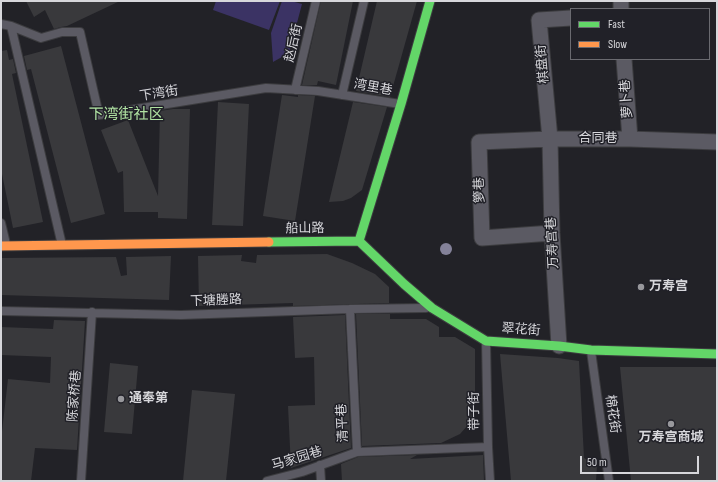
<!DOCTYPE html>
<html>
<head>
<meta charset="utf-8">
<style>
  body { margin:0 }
  #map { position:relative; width:718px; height:482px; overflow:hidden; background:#222227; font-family:"Sofia Sans Condensed",sans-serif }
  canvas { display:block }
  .frame { position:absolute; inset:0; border:2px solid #d7d7db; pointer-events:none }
  .legend { position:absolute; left:570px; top:8px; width:140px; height:52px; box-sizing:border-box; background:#212128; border:1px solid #6a6a70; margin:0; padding:5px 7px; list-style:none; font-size:12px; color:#d7d7db }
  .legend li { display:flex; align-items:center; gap:8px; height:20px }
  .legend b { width:20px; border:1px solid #6a6a70 }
  .scale { position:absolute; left:580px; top:456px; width:119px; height:18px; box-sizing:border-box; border:2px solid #d7d7db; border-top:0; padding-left:5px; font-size:12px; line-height:14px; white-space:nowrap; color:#d7d7db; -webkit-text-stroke:3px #212128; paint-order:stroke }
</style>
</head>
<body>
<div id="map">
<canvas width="718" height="482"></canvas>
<div class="frame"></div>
<ul class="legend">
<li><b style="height:5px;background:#63d668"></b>Fast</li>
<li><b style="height:5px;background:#ff974d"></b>Slow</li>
</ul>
<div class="scale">50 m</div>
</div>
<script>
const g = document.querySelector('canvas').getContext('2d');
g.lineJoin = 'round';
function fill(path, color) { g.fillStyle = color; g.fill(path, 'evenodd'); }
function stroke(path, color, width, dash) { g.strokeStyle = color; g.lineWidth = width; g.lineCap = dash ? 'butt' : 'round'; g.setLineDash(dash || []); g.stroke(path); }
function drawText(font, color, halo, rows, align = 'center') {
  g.font = font + ' "Sofia Sans Condensed","Noto Sans SC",sans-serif'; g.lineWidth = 3; g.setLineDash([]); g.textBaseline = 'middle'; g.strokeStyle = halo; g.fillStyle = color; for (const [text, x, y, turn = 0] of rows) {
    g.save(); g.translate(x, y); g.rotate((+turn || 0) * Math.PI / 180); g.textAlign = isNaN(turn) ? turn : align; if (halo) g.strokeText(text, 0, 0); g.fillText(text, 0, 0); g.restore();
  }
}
fill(new Path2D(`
  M216,1h64l-11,29 -56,-20z
  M282,1h9l11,3 -13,49 -16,9 -2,-29z`), '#3b3364');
fill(new Path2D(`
  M26,1h94l-53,25 -6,1 -7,2 -9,-19 -11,7z
  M321,1h32l-17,84 -18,-4 -1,4h-15z
  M377,1h40l-27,96 -34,-6z
  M61,46l44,168 -34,9 -40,-154 -4,1 -3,-14z
  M7,50l2,10 4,-1 3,14 -4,1 31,148 -30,6 -12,-59v-118z
  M282,95l16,2v-2l17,1 -20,125 -32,-5z
  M218,102l31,2 -6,122 -31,-1z
  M353,102l34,5 -25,83 -11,8 -8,3 -14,1z
  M173,109h17l-3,110 -29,-1v-6h-34l-1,-41 -5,2 -17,-43 27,-10 30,76 2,-85z
  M327,254l25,9 23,11 14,13v16l-96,3v-3l-94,3 -1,-50 44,-1 -1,6 15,2 1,-8z
  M171,256l-2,44 -168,-5v-37l115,-1 5,19 6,-1 -1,-18z
  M356,314h34v5h36l13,8v10h16l20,12v68l-15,17 -19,9 -79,3z
  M345,315l6,133 -60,20 -3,-62 27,-1 -1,-48 -19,1 -2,-41z
  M54,320l31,1 -8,129 -42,-2 -4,33h-30v-41l7,-61 42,4 1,-26 -50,-2v-28l52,2z
  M500,354l58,4 21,3 5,97 13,8 -1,15h-85z
  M110,363l28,3 -6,68 -28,-2z
  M620,367h97v114h-86z
  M192,390l43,4 -9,87h-43z
  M417,455l-7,4 73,-4 1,26h-142l-1,-17 17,-7z`), '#39393c');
const lane = new Path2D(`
  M1,24l10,2 30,12 21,-6h18l19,83 167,-27 52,3 82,13
  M11,26l51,219
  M295,90l21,-89
  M342,95l22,-94
  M1,223l5,21
  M350,309l7,143
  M1,311l180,4 169,-6 76,-1
  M486,341l2,106 2,34
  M591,351l18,130
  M320,465l1,16
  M81,481l11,-169
  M267,481l35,-9 55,-20 131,-5`);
const street = new Path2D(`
  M621,1v8
  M624,59l6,80
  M552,233l-70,5 -3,-96 71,-3h80l87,3
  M559,346l-7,-113 -2,-94 -11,-119 32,-2`);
const fast = new Path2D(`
  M359,241l45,43 28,24 54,33 73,5 32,4 126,4
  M269,242l90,-1 42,-137 29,-103`);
const slow = new Path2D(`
  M1,246l268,-4`);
stroke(lane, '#3c3c3f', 10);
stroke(street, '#3c3c3f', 17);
stroke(fast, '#3c3c3f', 11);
stroke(slow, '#3c3c3f', 11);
stroke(lane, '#5b5a63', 8);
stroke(street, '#5b5a63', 15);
stroke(fast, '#63d668', 9);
stroke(slow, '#ff974d', 9);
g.fillStyle = '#848299';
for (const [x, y] of [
  [446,249]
]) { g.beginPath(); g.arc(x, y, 6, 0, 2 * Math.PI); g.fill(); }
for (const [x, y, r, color] of [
  [641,287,4,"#98989c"],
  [121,399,4,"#98989c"],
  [671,424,4,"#98989c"]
]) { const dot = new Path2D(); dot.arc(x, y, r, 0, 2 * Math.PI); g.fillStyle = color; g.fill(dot); stroke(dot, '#212128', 1.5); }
drawText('13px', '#d7d7db', '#212128', [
  ["赵后街",294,43,-77],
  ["棋盘街",543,64,-95],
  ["湾里巷",373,88,10],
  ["下湾街",159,94,-9],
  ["萝卜巷",627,99,-94],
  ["合同巷",598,139],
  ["箩巷",480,190,-92],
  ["船山路",305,229,-1],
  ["万寿宫巷",553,243,-93],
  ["下塘塍路",216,301,-2],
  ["翠花街",521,330,4],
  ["陈家桥巷",75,396,-86],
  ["带子街",475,411,-91],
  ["棉花街",612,414,82],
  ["清平巷",343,423,-93],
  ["马家园巷",297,459,-17]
]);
drawText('bold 13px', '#d7d7db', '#212128', [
  ["万寿宫",649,287],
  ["通奉第",129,399],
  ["万寿宫商城",671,438,"center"]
], 'left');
drawText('15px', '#b0e2a2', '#212128', [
  ["下湾街社区",126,115]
]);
</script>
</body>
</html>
